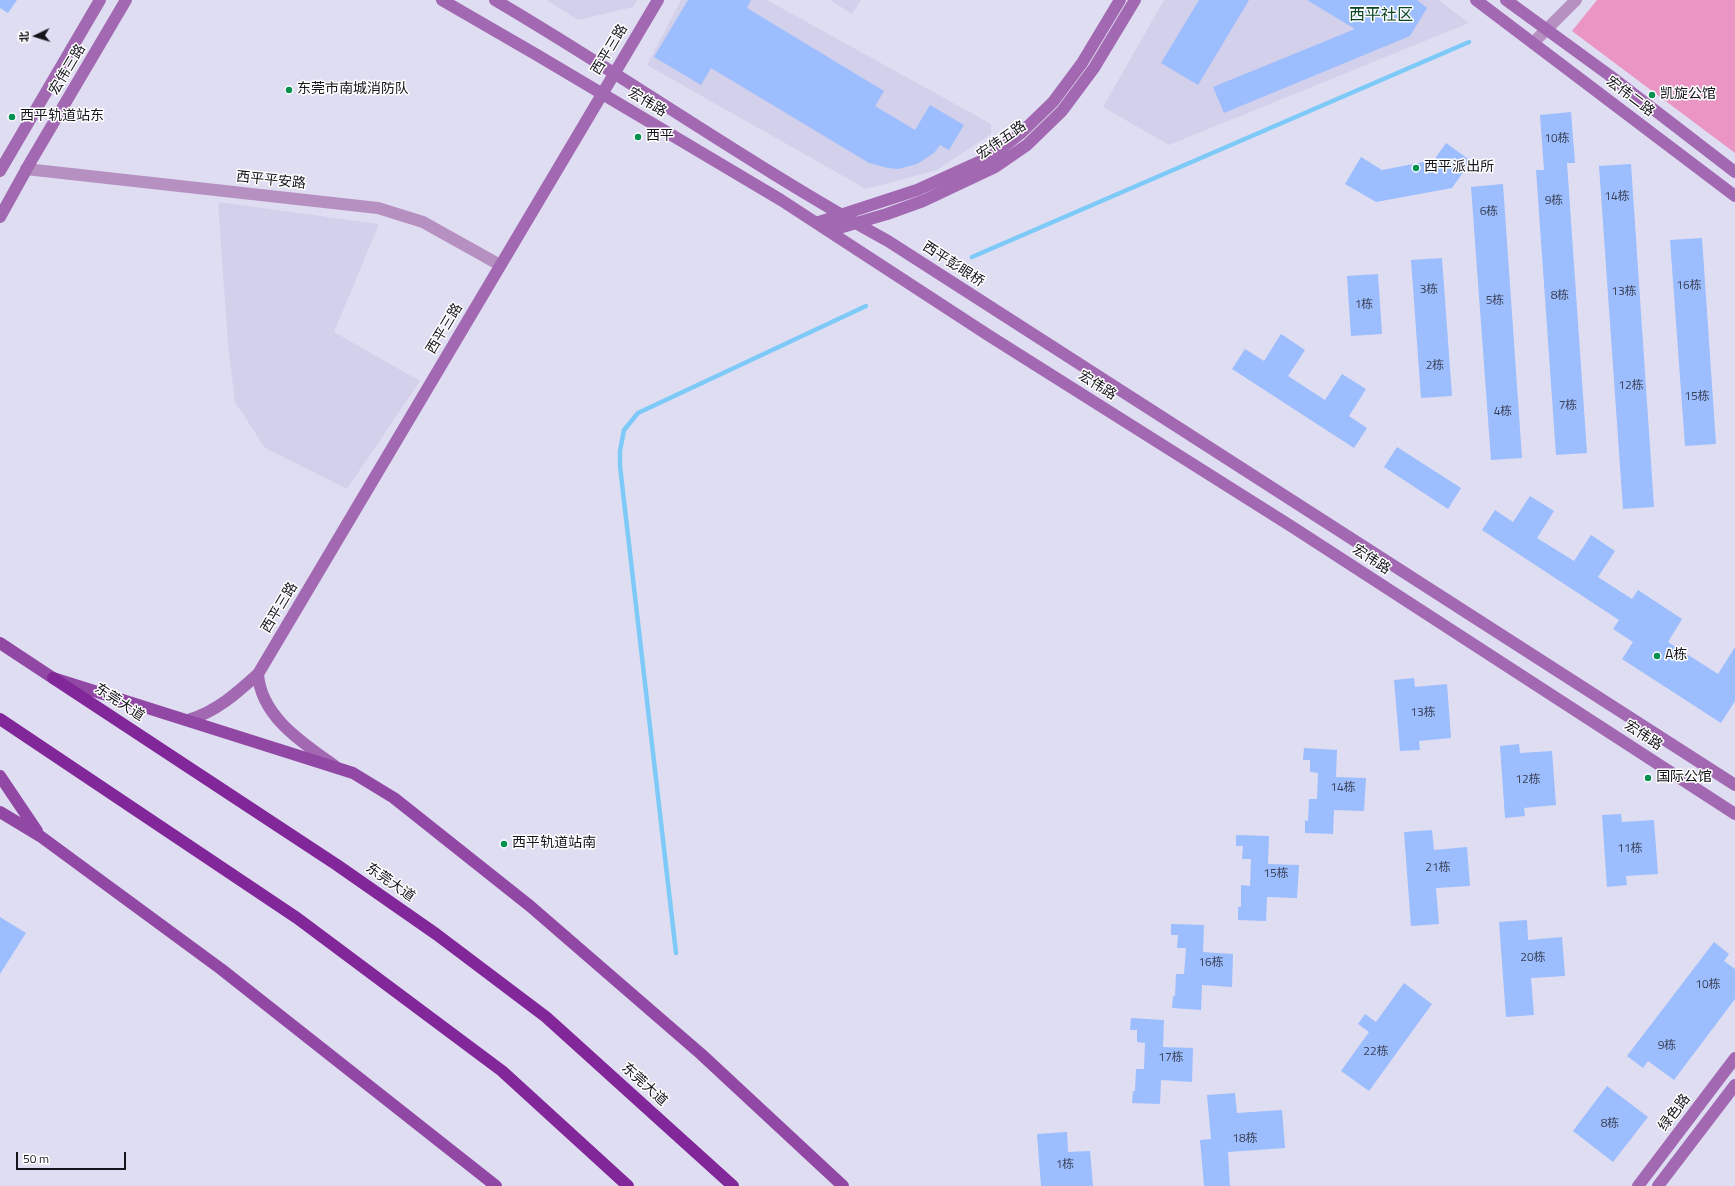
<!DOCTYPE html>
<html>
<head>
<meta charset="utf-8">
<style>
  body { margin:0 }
  #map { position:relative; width:1735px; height:1186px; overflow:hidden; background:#dfddf1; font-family:"Titillium Web","Noto Sans SC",sans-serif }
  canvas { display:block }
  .north { position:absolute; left:16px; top:16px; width:40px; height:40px; -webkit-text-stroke:3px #fff; paint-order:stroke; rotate:266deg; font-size:11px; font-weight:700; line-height:16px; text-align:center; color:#16151c }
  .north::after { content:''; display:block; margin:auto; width:14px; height:18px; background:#16151c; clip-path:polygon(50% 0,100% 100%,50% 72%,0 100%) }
  .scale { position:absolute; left:16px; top:1152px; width:110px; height:18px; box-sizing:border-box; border:2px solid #16151c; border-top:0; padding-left:5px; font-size:12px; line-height:14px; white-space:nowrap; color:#16151c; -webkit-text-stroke:3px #fff; paint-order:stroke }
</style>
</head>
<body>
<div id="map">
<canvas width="1735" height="1186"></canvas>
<div class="north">北</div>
<div class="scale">50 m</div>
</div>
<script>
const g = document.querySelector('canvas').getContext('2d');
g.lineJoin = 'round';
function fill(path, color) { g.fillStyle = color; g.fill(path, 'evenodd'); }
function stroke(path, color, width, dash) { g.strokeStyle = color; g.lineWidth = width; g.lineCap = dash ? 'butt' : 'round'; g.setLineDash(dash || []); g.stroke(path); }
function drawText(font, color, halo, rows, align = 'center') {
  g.font = font + ' "Titillium Web","Noto Sans SC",sans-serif'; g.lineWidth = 3; g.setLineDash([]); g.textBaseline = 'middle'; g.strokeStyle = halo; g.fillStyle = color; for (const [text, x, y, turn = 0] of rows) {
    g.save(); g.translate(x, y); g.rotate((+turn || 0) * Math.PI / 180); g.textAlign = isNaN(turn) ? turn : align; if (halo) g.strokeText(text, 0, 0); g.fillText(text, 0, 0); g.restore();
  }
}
fill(new Path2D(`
  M546,0h91l-4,7 -55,13z
  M681,0h86l224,124v10l-54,36 -71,19 -219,-124z
  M830,0h31l-9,14z
  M1164,0h274l31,23 -300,122 -66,-38z
  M218,202l161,22 -45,108 86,49 -73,108 -82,-41 -30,-46 -7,-58z`), '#d3d0eb');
fill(new Path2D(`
  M1597,0h138v153l-163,-122z`), '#ea95c4');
stroke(new Path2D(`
  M972,257l497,-215
  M676,953l-56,-487v-15l4,-21 14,-17 228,-107`), '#7dcaf8', 4.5);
fill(new Path2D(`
  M0,0h17l-9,13 -8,-5z
  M688,0h63l-4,8 137,83 -9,15 40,24 15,-25 34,20 -15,25 -9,-5 -6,8 -17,11 -19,5 -10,-1 -19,-5 -158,-95 -10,17 -47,-28z
  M1199,0h50l-51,85 -37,-22z
  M1307,0h110l10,8 -17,28 -186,77 -11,-26 142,-58z
  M1571,112l4,51h-8l20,290 -31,2 -20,-285h8l-4,-55z
  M1446,143l25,18 -19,27 -76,14 -31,-18 16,-27 21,13 52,-10z
  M1631,164l23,343 -31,2 -24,-343z
  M1503,184l19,274 -31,2 -20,-273z
  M1702,238l14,206 -31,2 -15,-206z
  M1442,258l10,138 -31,2 -10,-138z
  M1378,274l4,60 -31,2 -4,-60z
  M1281,334l24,16 -17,26 37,24 17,-26 24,15 -17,27 18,12 -13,20 -122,-79 13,-20 19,12z
  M1397,447l64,41 -13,21 -64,-42z
  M1530,496l24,15 -17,27 37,23 17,-26 24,16 -17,26 34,22 6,-9 44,29 -14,23 50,32 17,-27v54l-14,22 -99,-64 11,-17 -20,-13 6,-9 -137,-90 13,-20 18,12z
  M1414,678l1,9 32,-3 4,54 -32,3 1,9 -20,1 -6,-71z
  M1519,744l1,9 32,-2 4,54 -32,3 1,8 -20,2 -5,-72z
  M1304,748l33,2 -1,27 30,1 -2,33 -30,-1 -1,24 -28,-1v-13l3,1 1,-22h8l1,-26 -8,-1v-12h-7z
  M1621,814l1,8 32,-2 4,54 -32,2 1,9 -20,2 -5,-72z
  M1432,830l2,20 33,-3 3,39 -34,2 3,36 -28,2 -7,-94z
  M1236,835l33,1 -1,28 31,1 -2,33 -30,-1 -1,24 -28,-1v-13h3v-22l9,1 1,-27h-9l1,-13h-7z
  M0,917l26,16 -26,41z
  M1527,920l1,20 34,-3 3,39 -34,2 3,37 -28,2 -7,-95z
  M1171,924l33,1 -1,27 30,2 -1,33 -30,-2 -1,25 -29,-2 1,-12h2l1,-22h8l2,-26h-9l1,-13h-7z
  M1714,942l15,12 -5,7 11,8v30l-61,81 -26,-19 -5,7 -16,-12z
  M1404,983l28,21 -63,87 -28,-20 28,-39 -11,-8 7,-10 11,8z
  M1131,1018l33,2 -1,27 30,1 -1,34 -31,-2 -1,24 -28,-1 1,-12h2l1,-22h8l1,-26 -8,-1v-12h-7z
  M1607,1086l41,31 -35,45 -40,-31z
  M1235,1093l2,20 45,-3 3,38 -57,4 2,34h-26l-4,-46 11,-1 -4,-44z
  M1067,1132l1,20 22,-1 3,35h-52l-4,-52z`), '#9cbdfe');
stroke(new Path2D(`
  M1533,43l43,-43
  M26,169l352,39 45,14 77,43`), '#b790c2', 12);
stroke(new Path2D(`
  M442,0l95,55 244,145 207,135 306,193 441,286
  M495,0c133,78 258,167 393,241l847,544
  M1476,0l259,196
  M1506,0l103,75 126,97
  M0,171l100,-171
  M0,217l31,-56 95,-161
  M816,223l101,-33 73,-33 31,-24 32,-31 29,-39 38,-63
  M829,231l58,-17 36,-13 72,-34 32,-22 35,-34 32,-43 41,-68
  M258,674c3,43 45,69 77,92
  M188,720c28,-8 49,-27 70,-46l400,-674
  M1638,1186l97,-128
  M1658,1186l77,-101`), '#a268b2', 12);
stroke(new Path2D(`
  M0,643l53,35 300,95 41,25 136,108 171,148 142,132
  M0,776l37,55
  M0,812l40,24 181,133 275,217`), '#9148a5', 12);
stroke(new Path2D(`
  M53,678l284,187 99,69 110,83 187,169
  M0,719l297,199 205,153 126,115`), '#822799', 12);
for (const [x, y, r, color] of [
  [289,90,4,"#069150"],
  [1652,95,4,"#069150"],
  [12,117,4,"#069150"],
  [638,137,4,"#069150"],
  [1416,168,4,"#069150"],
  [1657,656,4,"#069150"],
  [1648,778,4,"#069150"],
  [504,844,4,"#069150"]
]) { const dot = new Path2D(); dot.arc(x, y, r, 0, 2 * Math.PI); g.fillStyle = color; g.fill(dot); stroke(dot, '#fff', 1.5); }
drawText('12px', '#383f54', null, [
  ["10栋",1557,139],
  ["14栋",1617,197],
  ["9栋",1554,201],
  ["6栋",1489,212],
  ["16栋",1689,286],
  ["3栋",1429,290],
  ["13栋",1624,292],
  ["8栋",1560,296],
  ["5栋",1495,301],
  ["1栋",1364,305],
  ["2栋",1435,366],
  ["12栋",1631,386],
  ["15栋",1697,397],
  ["7栋",1568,406],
  ["4栋",1503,412],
  ["13栋",1423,713],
  ["12栋",1528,780],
  ["14栋",1343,788],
  ["11栋",1630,849],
  ["21栋",1438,868],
  ["15栋",1276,874],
  ["20栋",1533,958],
  ["16栋",1211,963],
  ["10栋",1708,985],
  ["9栋",1667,1046],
  ["22栋",1376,1052],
  ["17栋",1171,1058],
  ["8栋",1610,1124],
  ["18栋",1245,1139],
  ["1栋",1065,1165]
]);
drawText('14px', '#16151c', '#fff', [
  ["西平三路",610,50,-59],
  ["宏伟三路",68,70,-59],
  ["宏伟二路",1630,97,37],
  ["宏伟路",647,103,31],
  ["宏伟五路",1002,141,-35],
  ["西平平安路",271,181,6],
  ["西平彭眼桥",953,265,33],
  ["西平三路",445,329,-59],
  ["宏伟路",1097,386,32],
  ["宏伟路",1371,560,33],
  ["西平三路",280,608,-59],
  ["东莞大道",119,703,33],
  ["宏伟路",1643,736,33],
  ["东莞大道",390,883,35],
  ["东莞大道",644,1085,42],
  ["绿色路",1675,1113,-53]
]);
drawText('14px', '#16151c', '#fff', [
  ["东莞市南城消防队",297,90],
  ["凯旋公馆",1660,95],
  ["西平轨道站东",20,117],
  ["西平",646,137],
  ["西平派出所",1424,168],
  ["A栋",1665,656],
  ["国际公馆",1656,778],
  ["西平轨道站南",512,844]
], 'left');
drawText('16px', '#094424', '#fff', [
  ["西平社区",1381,16]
]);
</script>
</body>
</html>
